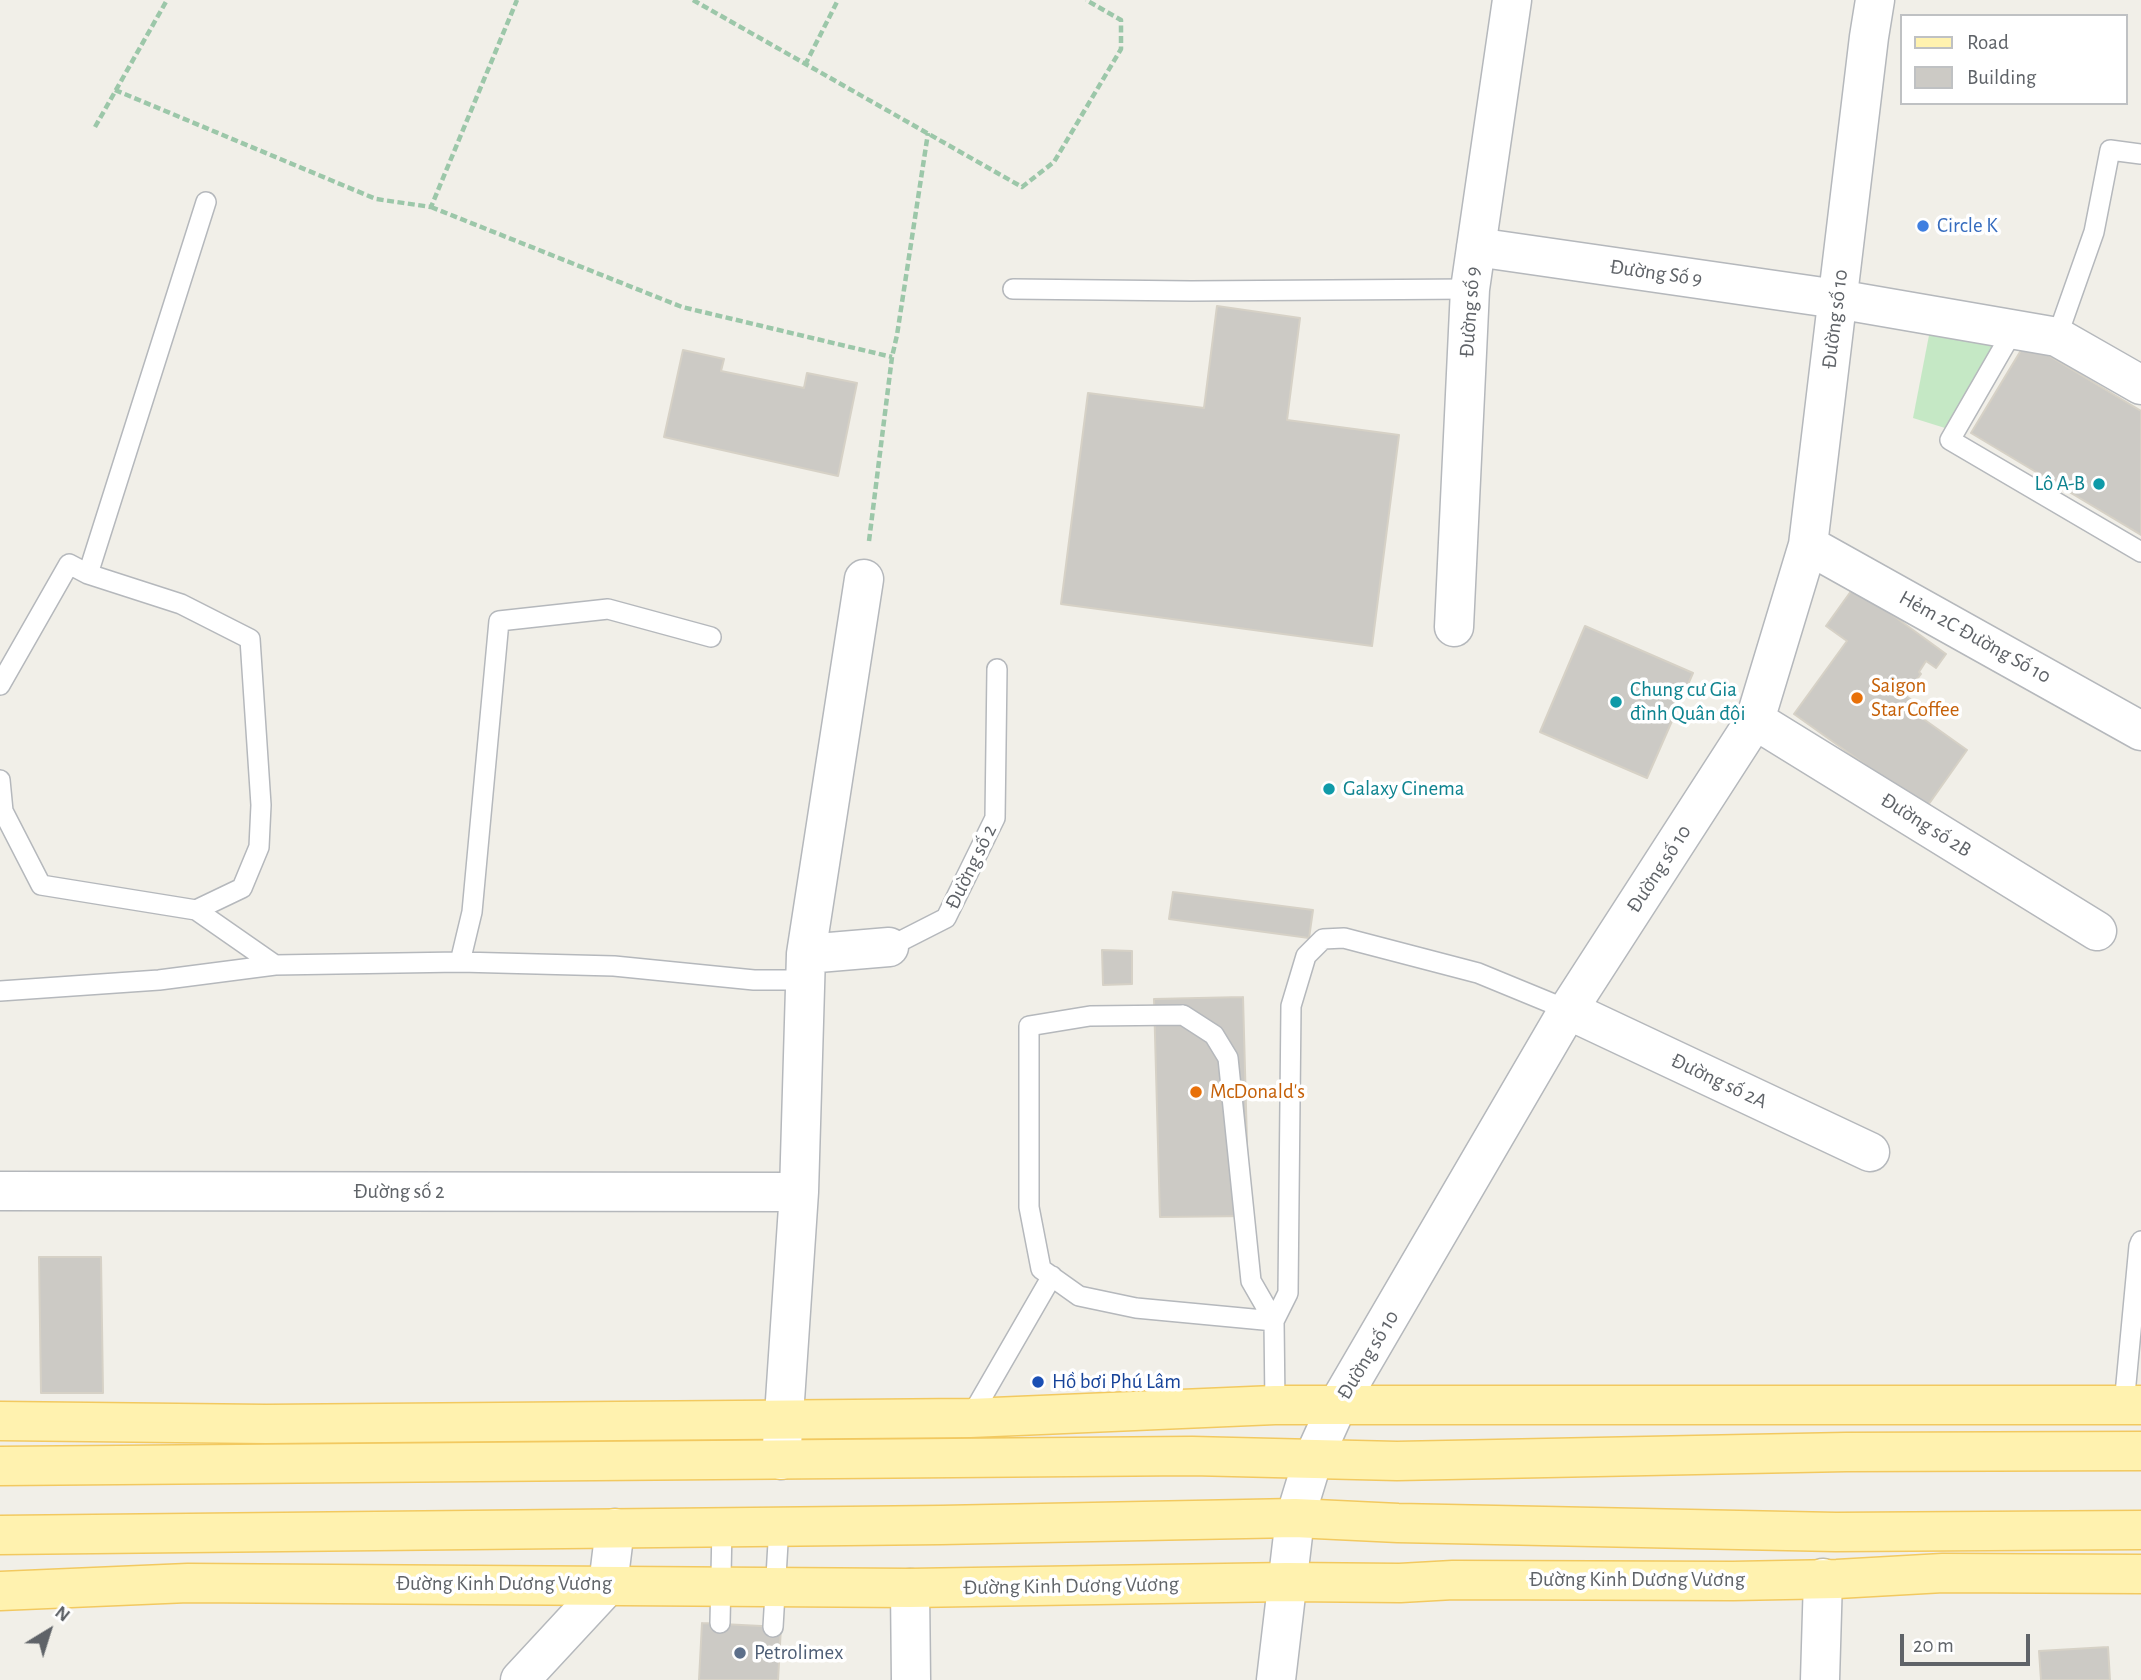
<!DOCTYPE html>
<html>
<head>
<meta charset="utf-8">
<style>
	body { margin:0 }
	#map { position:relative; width:2141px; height:1680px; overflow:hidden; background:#f1efe8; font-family:"Alegreya Sans",sans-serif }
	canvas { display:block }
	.legend { position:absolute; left:1900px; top:14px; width:228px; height:91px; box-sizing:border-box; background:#fff; border:2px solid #bfc1c3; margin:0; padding:9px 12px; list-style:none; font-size:21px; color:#5f6368 }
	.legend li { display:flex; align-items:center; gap:14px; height:35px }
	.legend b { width:35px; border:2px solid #bfc1c3 }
	.north { position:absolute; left:14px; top:1596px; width:70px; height:70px; -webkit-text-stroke:5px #fff; paint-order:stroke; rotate:38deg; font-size:19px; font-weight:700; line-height:28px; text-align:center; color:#5f6368 }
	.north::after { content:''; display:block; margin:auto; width:24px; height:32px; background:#5f6368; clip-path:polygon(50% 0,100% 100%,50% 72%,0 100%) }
	.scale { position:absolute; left:1900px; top:1634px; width:130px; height:32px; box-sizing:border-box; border:4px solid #5f6368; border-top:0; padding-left:9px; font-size:21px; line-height:24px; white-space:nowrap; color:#5f6368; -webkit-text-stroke:5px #fff; paint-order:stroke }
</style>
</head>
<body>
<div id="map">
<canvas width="2141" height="1680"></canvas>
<ul class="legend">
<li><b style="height:9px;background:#fff2af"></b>Road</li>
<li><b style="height:19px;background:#cccac5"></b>Building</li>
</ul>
<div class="north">N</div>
<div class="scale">20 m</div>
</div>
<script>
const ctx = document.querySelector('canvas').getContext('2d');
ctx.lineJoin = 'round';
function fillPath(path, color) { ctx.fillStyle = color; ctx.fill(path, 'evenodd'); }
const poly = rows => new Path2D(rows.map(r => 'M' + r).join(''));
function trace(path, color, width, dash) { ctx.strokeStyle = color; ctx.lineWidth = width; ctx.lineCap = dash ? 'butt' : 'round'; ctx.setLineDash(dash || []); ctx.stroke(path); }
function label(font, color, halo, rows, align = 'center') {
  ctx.font = font + ' "Alegreya Sans",sans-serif'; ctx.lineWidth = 7; ctx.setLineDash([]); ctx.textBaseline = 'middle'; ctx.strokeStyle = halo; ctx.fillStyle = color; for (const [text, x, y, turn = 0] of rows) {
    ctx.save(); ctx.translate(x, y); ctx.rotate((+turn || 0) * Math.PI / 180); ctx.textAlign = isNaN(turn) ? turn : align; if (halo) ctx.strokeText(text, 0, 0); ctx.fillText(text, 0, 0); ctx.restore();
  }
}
const green = poly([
	[1931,325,1999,336,1945,428,1913,418]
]);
const building = poly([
	[1217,306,1300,318,1287,420,1399,435,1372,646,1061,604,1088,393,1204,408,1217,306],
	[2026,342,2141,411,2141,535,1971,433,2026,342],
	[683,350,724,359,721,371,804,388,807,373,857,383,838,476,664,437,683,350],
	[1854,587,1946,654,1936,668,1926,661,1919,672,1921,674,1905,695,1913,701,1908,708,1967,750,1926,808,1794,714,1847,641,1826,626,1854,587],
	[1585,626,1693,673,1647,778,1540,732,1585,626],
	[1173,892,1313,910,1309,938,1169,919,1173,892],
	[1102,950,1132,951,1132,984,1103,985,1102,950],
	[1243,997,1249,1216,1160,1217,1154,999,1243,997],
	[39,1257,101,1257,103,1393,41,1393,39,1257],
	[702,1623,781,1627,778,1680,699,1680,702,1623],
	[2108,1647,2110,1680,2041,1680,2039,1651,2108,1647]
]);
const path = poly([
	[693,0,1022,187,1054,162,1121,49,1121,20,1086,0],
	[805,65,838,0],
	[115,90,376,199,431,207,517,0],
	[95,127,167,0],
	[431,207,682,307,892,357],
	[869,541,892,357,897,335,928,133]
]);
const service = poly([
	[1013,289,1191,291,1470,289],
	[2014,329,1950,440,2141,552],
	[2057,337,2094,232,2110,150,2141,154],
	[88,574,206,202],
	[0,685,69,564,88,574,181,604,250,639,261,805,259,847,242,888,196,910],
	[0,780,3,811,41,885,196,910,275,965],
	[889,947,946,918,995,818,997,669],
	[460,962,614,966,754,980,805,980],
	[0,991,159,980,275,965,460,962,472,912,499,621,608,609,711,637],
	[1183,1015,1214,1035,1228,1058,1251,1281,1274,1321,1136,1308,1079,1296,1041,1269,1029,1207,1029,1026,1090,1016,1183,1015],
	[1275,1405,1274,1321,1288,1293,1291,1006,1306,956,1323,939,1344,938,1478,973,1568,1010],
	[2124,1405,2139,1246,2141,1241],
	[970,1418,1052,1276],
	[720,1623,722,1528],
	[773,1627,779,1526]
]);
const minor = poly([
	[1476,247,1837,299,2057,337,2141,385],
	[1808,545,2141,731],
	[1454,627,1470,289,1512,0],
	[1755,720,2097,931],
	[806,954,889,947],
	[1568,1010,1870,1152],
	[0,1191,799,1192],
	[781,1460,799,1192,806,954,864,579],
	[910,1588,911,1680],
	[520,1680,608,1585,615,1528],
	[1276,1680,1295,1518,1313,1459,1337,1406,1568,1010,1755,720,1808,545,1869,37,1875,0],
	[1820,1680,1823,1578]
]);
const primary = poly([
	[0,1421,266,1424,970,1418,1275,1405,2141,1405],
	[0,1466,1192,1456,1397,1461,1846,1452,2141,1451],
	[0,1535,941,1525,1295,1518,1398,1523,1836,1532,2141,1530],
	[0,1591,188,1583,910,1588,1287,1582,1400,1583,1453,1580,1733,1581,1837,1579,1943,1573,2141,1574]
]);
const markers = [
	[1923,226,7,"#3f7fe0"],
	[2099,484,7,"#0f9aa8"],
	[1857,698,7,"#e8710a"],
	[1616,702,7,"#0f9aa8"],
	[1329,789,7,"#0f9aa8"],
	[1196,1092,7,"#e8710a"],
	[1038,1382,7,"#1a4fb4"],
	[740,1653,7,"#5c6f8a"]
];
const shopNames = [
	["Circle K",1937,226]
];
const streetNames = [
	["Đường Số 9",1656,273,8],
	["Đường số 9",1470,312,-86],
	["Đường số 10",1835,319,-83],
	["Hẻm 2C Đường Số 10",1975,637,29],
	["Đường số 2B",1926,825,32],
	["Đường số 2",971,867,-64],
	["Đường số 10",1659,869,-57],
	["Đường số 2A",1719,1081,25],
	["Đường số 2",399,1192],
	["Đường số 10",1368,1355,-59],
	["Đường Kinh Dương Vương",1637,1580],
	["Đường Kinh Dương Vương",504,1584],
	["Đường Kinh Dương Vương",1071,1586,-1]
];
const cultureNames = [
	["Lô A-B",2085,484,"right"],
	["Chung cư Gia",1630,690],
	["đình Quân đội",1630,714],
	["Galaxy Cinema",1343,789]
];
const foodNames = [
	["Saigon",1871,686],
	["Star Coffee",1871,710],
	["McDonald's",1210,1092]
];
const transitNames = [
	["Hồ bơi Phú Lâm",1052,1382]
];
const serviceNames = [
	["Petrolimex",754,1653]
];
fillPath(green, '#c5e8c5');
fillPath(building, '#cccac5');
trace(building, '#d6d1c6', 2);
trace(service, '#b5b8bc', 22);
trace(minor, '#b5b8bc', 41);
trace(primary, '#f2c960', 41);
trace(path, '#9cc7a9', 4.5, [7, 3.5]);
trace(service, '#fff', 19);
trace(minor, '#fff', 38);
trace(primary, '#fff2af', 38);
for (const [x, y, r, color] of markers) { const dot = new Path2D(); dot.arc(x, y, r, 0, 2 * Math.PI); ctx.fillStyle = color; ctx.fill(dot); trace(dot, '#fff', 2.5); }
label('21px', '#366cbe', '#fff', shopNames, 'left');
label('21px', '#5f6368', '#fff', streetNames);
label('21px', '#0d838f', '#fff', cultureNames, 'left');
label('21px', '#c56008', '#fff', foodNames, 'left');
label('21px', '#164399', '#fff', transitNames, 'left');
label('21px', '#4e5e75', '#fff', serviceNames, 'left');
</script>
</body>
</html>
